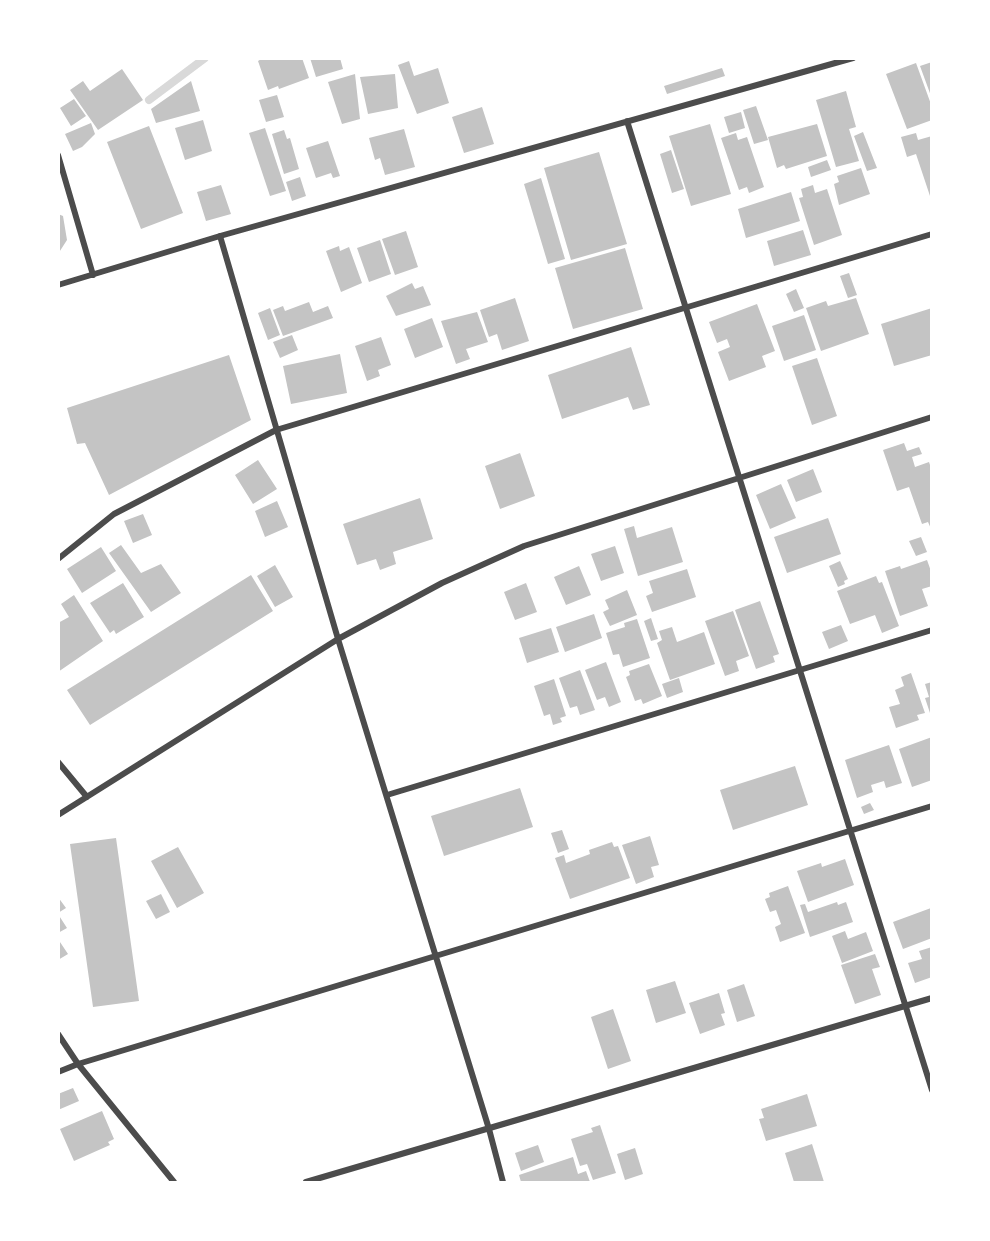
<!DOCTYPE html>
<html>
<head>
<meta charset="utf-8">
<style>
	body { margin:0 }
	#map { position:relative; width:990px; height:1241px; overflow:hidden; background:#fff; font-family:Mulish,sans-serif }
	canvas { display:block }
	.frame { position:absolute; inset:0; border:60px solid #fff; pointer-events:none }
</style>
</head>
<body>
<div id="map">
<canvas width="990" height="1241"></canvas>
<div class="frame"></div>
</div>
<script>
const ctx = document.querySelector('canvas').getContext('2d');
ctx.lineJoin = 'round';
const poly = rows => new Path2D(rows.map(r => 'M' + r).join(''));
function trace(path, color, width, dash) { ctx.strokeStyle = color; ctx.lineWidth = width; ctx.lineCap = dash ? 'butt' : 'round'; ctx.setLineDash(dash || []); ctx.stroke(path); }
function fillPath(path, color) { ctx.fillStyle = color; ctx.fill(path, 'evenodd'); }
const stream = poly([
	[149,100,205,58]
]);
const building = poly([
	[263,58,302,58,309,78,279,89,278,86,268,90,258,61],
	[310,58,340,58,343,69,316,77],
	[409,61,414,76,438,68,449,103,417,114,398,65],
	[932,62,932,96,931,96,920,66],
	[916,63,932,107,932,120,907,129,886,74],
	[722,68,725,76,667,94,664,86],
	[122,69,143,100,98,130,70,90,83,81,90,91],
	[355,74,360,119,342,124,328,82],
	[395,74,398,108,368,114,360,77],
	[191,81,200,111,156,123,151,109],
	[846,91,856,127,849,129,859,161,836,167,816,100],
	[277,95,284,117,266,122,259,100],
	[74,99,86,116,71,126,60,108],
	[756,106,768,140,754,144,743,110],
	[482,107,494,144,464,153,452,117],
	[741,112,745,128,729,133,724,117],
	[203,120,212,151,185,160,175,128],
	[91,123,95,134,82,147,73,151,65,134],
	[710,124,731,194,691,206,669,136],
	[817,124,827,156,786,169,784,165,777,168,768,137],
	[149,126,183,213,141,229,107,142],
	[265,128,286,191,270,196,249,133],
	[404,129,415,167,385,175,380,158,375,160,369,138],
	[284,130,287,139,290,138,299,169,284,174,272,134],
	[863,132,877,168,867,171,854,136],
	[736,133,738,140,747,137,764,187,749,193,747,187,739,190,721,138],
	[916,133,918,140,932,136,932,202,916,154,907,157,901,137],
	[328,141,340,176,333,178,331,173,316,178,306,148],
	[671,150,684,189,672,193,660,154],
	[599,152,627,244,571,260,544,168],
	[827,160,831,170,811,177,808,167],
	[861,168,870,194,839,205,834,184,839,182,837,176],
	[300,177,306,196,292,201,286,182],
	[541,178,565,259,548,264,524,184],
	[221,185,231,214,206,221,197,192],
	[813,185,815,193,827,189,842,235,814,245,799,198,803,197,801,189],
	[791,192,800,221,746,238,738,209],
	[58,214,63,216,67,240,58,254],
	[803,230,811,255,774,266,767,241],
	[406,231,418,267,395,275,382,239],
	[380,240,391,274,369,282,357,248],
	[339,246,340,251,349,247,362,283,341,292,326,251],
	[625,248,643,309,573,329,555,268],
	[849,273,857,295,848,298,840,276],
	[412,283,415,289,423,286,431,305,396,316,386,296],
	[796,289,804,308,794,312,786,294],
	[515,298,529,341,502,350,497,334,489,337,480,310],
	[856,298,869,334,821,351,806,308,826,301,828,306],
	[309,302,313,312,328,306,333,318,283,336,273,310,283,306,285,311],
	[757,304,775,351,762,356,766,367,729,381,718,352,730,347,727,339,717,343,709,322],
	[270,308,280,335,268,340,258,313],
	[932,308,932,355,894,366,881,324],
	[477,312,488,342,466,349,470,359,456,364,441,321],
	[804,315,816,350,784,361,772,326],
	[432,318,443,347,415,358,404,329],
	[292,335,298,350,280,358,273,342],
	[381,337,391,365,378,370,380,376,367,381,355,346],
	[631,347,650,405,633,410,628,397,562,419,548,375],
	[340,354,347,393,291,404,283,366],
	[229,355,251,420,109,495,85,443,77,444,67,408],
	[817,358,837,416,812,425,792,366],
	[904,443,907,451,919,447,922,454,912,457,915,467,929,462,932,471,932,531,928,522,922,524,909,487,897,491,883,450],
	[520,453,535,496,500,509,485,466],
	[258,460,277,489,253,504,235,475],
	[813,469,822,492,796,502,787,480],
	[781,484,796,518,770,529,756,495],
	[420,498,433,539,393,552,396,564,380,570,376,559,357,565,343,524],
	[277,501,288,527,265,537,255,511],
	[143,514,152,535,133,543,124,521],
	[828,518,841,554,787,573,774,537],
	[634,526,637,538,672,527,683,562,638,576,624,529],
	[921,537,927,552,916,556,909,541],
	[121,545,141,573,161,564,181,593,151,612,109,553],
	[615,546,624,573,601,581,591,554],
	[101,547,116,571,82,593,67,569],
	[927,560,932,574,932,586,922,589,928,606,900,616,885,571,900,566,901,569],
	[840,561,848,579,844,581,845,584,838,587,829,566],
	[275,565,293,597,275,607,257,576],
	[579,566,591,595,566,605,554,577],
	[687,569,696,597,652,612,646,596,653,593,649,581],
	[251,575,273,611,90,725,67,690],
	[876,576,879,583,882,582,899,626,882,633,875,615,850,624,837,591],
	[123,583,144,617,116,634,114,630,110,633,90,603],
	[526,583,537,612,515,620,504,592],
	[627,590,637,615,610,626,603,612,609,609,605,600],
	[74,595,103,641,58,672,58,623,69,617,61,604],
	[760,601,779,654,773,656,775,662,756,669,735,610],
	[733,611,749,656,736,661,739,671,725,676,705,621],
	[594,614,602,638,565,652,556,627],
	[651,618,658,639,651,641,644,621],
	[637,619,650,658,623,667,619,654,613,655,606,633,625,627,624,623],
	[841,625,848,641,829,649,822,632],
	[672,627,677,642,704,632,715,664,670,680,657,643,662,640,659,631],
	[551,628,559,652,527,663,519,638],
	[606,662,621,702,609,707,605,697,597,700,585,670],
	[649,664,662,696,643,704,641,699,635,701,626,677,630,675,629,671],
	[580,670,595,710,580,715,577,706,570,708,559,678],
	[911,673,925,713,917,715,919,720,896,728,889,707,900,704,895,690,904,686,901,677],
	[679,678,683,692,667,698,662,684],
	[554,679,566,716,560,718,562,722,553,725,550,714,544,716,534,686],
	[932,682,932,715,931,716,925,698,929,697,925,684],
	[932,737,932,780,912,787,899,749],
	[889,745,902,783,886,788,884,781,871,785,873,792,857,798,845,760],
	[795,766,808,805,733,830,720,790],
	[520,788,533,827,444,856,431,816],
	[870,803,874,810,864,814,861,807],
	[562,830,569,849,558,853,551,833],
	[650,836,659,865,651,867,654,877,636,884,622,845],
	[116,838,139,1001,93,1007,70,844],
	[612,842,614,847,618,846,630,878,570,899,555,858,564,855,566,863,590,854,589,850],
	[178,847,204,893,177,908,151,861],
	[845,859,854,885,808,902,797,871,821,863,822,867],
	[788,886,805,933,780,942,775,927,781,924,776,910,770,912,765,899,770,897,769,893],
	[161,894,170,912,156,919,146,901],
	[58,897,66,908,58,913],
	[837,902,838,905,846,902,853,922,810,937,800,905,805,904,808,912],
	[931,908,932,938,903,949,893,922],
	[58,914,67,928,58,933],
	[845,931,848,939,866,932,873,951,842,963,832,936],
	[58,939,68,954,58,960],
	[932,947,932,977,915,983,908,963,922,959,919,951],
	[875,954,880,967,872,969,881,995,855,1004,841,965],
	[675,981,686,1013,656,1023,646,990],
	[744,984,755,1016,737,1022,727,990],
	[719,993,725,1013,721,1014,725,1025,700,1034,689,1003],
	[613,1009,631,1061,608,1069,591,1017],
	[73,1088,79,1101,58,1110,58,1094],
	[807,1094,817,1126,766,1141,759,1119,764,1118,761,1109],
	[102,1111,114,1139,108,1142,110,1145,74,1161,60,1129],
	[600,1125,616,1173,593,1180,587,1164,580,1166,571,1139,593,1132,591,1128],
	[812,1144,824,1182,794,1182,785,1153],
	[538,1145,544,1162,521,1171,515,1153],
	[635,1148,643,1174,625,1180,617,1154],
	[573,1157,578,1174,586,1171,590,1182,521,1182,519,1175]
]);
const minor = poly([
	[627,121,932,1090],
	[58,155,93,275],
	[220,236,338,639,489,1129,503,1182],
	[58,285,220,236,853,58],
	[58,559,114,514,276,430,932,234],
	[58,762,87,797],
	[387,795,932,630],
	[58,815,338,639,442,583,524,546,932,417],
	[58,1034,78,1064,174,1182],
	[58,1072,78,1064,932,806],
	[306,1182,932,998]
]);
trace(stream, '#d9d9d9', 8);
fillPath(building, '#c4c4c4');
trace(minor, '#4c4c4c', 6);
</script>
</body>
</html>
